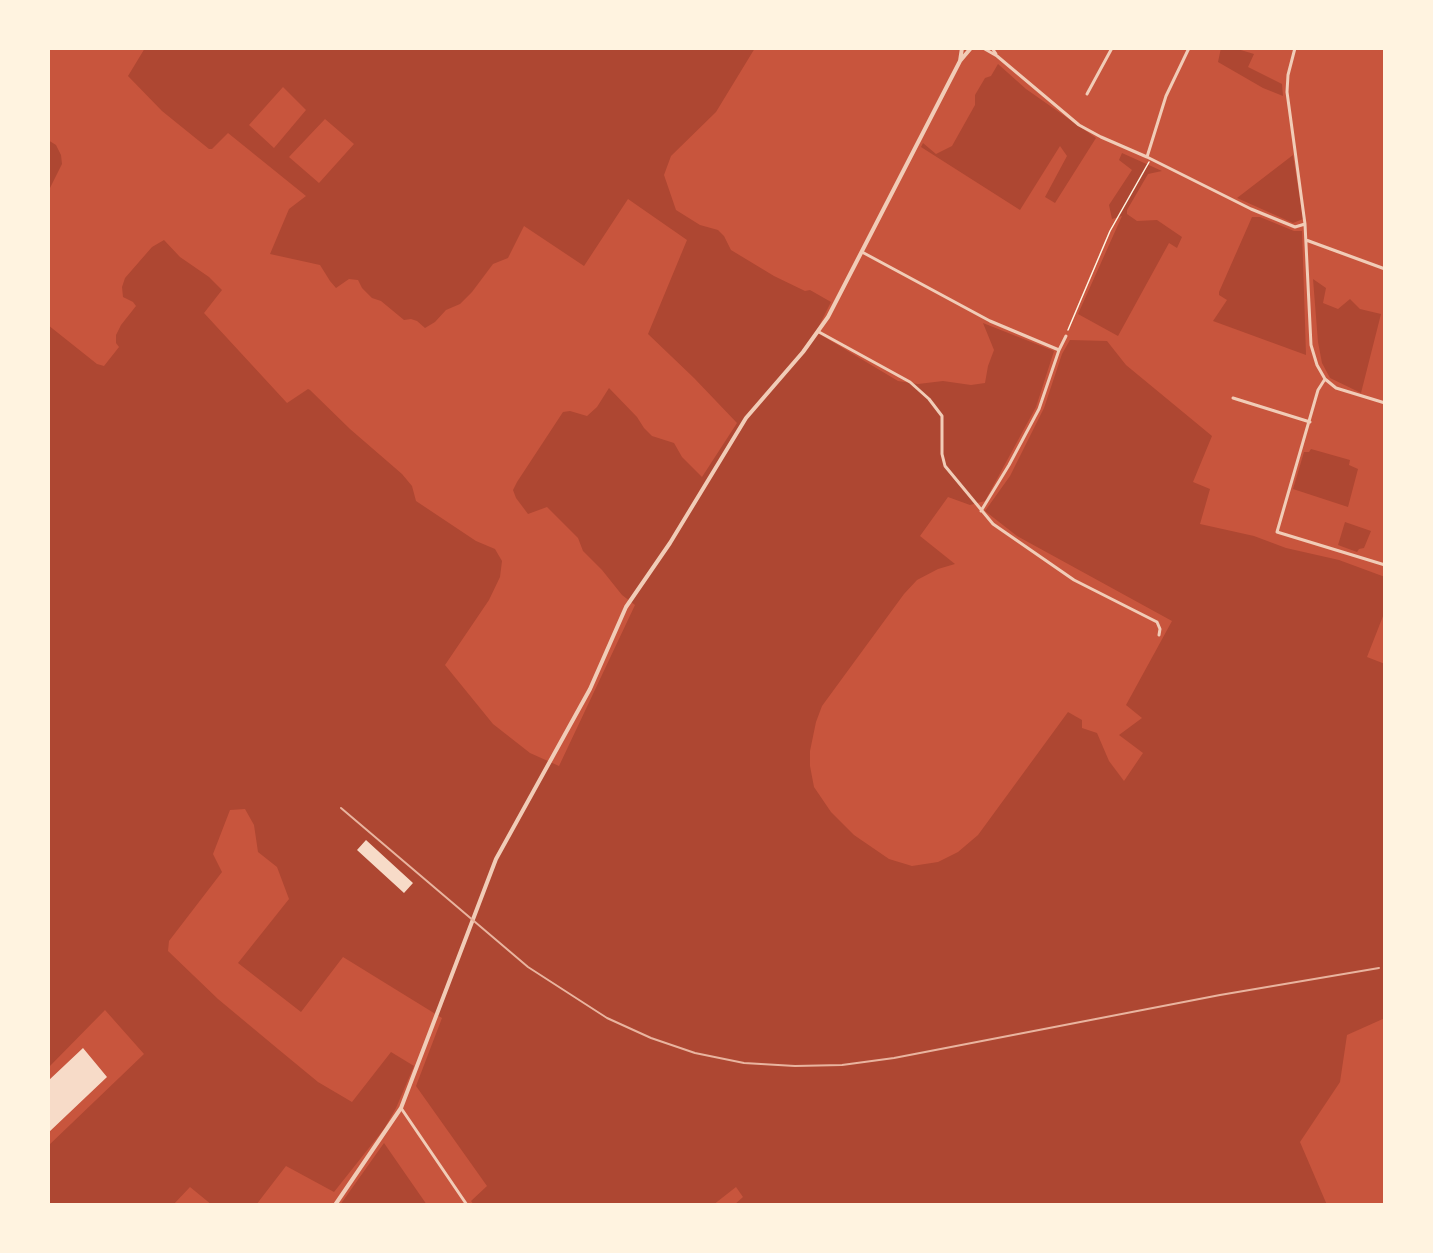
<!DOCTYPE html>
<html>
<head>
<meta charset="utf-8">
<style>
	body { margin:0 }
	#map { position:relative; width:1433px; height:1253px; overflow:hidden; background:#c8553d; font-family:"Roboto Serif",serif }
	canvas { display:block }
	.frame { position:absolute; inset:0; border:50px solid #fff3e0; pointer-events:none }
</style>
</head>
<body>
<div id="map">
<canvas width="1433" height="1253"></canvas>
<div class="frame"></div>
</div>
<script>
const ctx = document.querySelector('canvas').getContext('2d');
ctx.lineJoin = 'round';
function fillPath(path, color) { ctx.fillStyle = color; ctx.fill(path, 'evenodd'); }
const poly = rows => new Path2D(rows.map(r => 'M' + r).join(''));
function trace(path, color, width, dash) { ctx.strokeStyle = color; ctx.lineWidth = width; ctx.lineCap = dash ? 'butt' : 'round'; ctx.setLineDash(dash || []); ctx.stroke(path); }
const green = poly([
	[145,48,755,48,716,112,671,156,664,175,676,210,700,225,718,230,724,236,731,250,774,276,805,291,810,290,831,302,816,332,898,381,918,384,943,381,971,385,985,383,988,366,994,350,983,323,1054,351,1036,407,985,501,970,505,948,497,920,536,955,564,938,569,917,580,904,594,822,706,816,722,810,751,810,766,814,787,831,812,854,835,889,859,912,866,938,862,958,852,978,835,1068,712,1082,720,1082,728,1097,733,1109,761,1124,781,1143,753,1119,735,1142,718,1126,705,1172,621,1017,536,985,511,1010,476,1044,408,1062,354,1070,340,1107,341,1126,365,1212,436,1193,482,1210,489,1200,524,1254,536,1286,548,1339,560,1385,577,1385,611,1367,657,1385,664,1385,1018,1347,1035,1340,1082,1300,1142,1327,1205,734,1205,743,1197,736,1187,713,1205,474,1205,471,1201,487,1186,416,1086,442,1018,343,957,301,1012,238,963,289,899,277,867,258,852,254,825,245,809,230,810,213,854,222,872,169,941,168,951,218,999,278,1049,318,1082,352,1102,391,1052,414,1066,396,1108,384,1129,334,1192,286,1166,256,1205,212,1205,190,1187,173,1205,48,1205,48,1146,144,1054,105,1010,48,1068,48,325,97,364,104,366,119,347,116,343,116,335,121,325,136,306,133,302,123,297,122,287,125,278,152,247,164,240,180,257,209,277,222,290,204,313,287,403,308,389,310,390,350,429,402,474,412,486,416,501,476,541,495,549,502,561,500,577,489,600,445,665,493,724,530,753,559,766,635,605,622,595,602,570,583,551,578,538,547,507,528,514,516,498,513,490,517,482,563,412,570,411,587,416,597,407,609,388,637,417,644,428,652,436,674,443,682,457,702,477,737,423,694,378,648,334,687,240,628,199,584,266,524,226,508,258,493,264,472,292,460,304,446,310,435,322,425,328,417,321,411,319,404,320,381,301,372,298,362,288,358,280,349,279,336,288,330,281,320,265,270,254,289,209,306,196,228,133,212,149,209,149,162,111,128,76],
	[283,87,306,110,274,148,249,125],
	[325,119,354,144,319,183,289,157],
	[1221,48,1234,48,1254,54,1248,67,1282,84,1283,96,1263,88,1218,62],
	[998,64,1026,89,1096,138,1055,203,1045,197,1067,156,1060,146,1020,210,921,147,923,143,936,154,952,146,975,105,975,95,985,78,991,76],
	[48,140,56,145,61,155,62,164,48,192],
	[1122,153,1162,171,1148,174,1127,210,1127,214,1137,221,1157,220,1182,237,1177,248,1169,243,1118,336,1078,314,1122,216,1112,219,1109,205,1132,170,1119,160],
	[1293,155,1303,219,1293,223,1237,198],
	[1252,217,1260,217,1294,231,1302,231,1306,355,1213,321,1227,300,1219,295,1219,292],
	[1313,279,1326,288,1323,303,1338,309,1350,299,1360,309,1381,314,1361,393,1330,378,1322,363,1318,342],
	[1311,449,1350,460,1349,465,1358,469,1348,507,1293,489,1304,452,1309,452],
	[1345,522,1371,531,1364,548,1359,549,1357,552,1338,545],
	[384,1143,427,1205,340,1205]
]);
const building = poly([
	[366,840,413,883,404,893,357,850],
	[83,1048,107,1077,48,1133,48,1081]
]);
const path = poly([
	[1068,330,1110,231,1149,162]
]);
const minor = poly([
	[983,48,997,56,1079,125,1101,137,1147,157,1251,209,1295,227,1305,224],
	[992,48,996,54],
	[1295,48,1288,75,1287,92,1305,224,1311,345,1317,365,1325,379,1336,388,1385,403],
	[1087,94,1112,48],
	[1147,157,1166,96,1189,48],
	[1306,240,1385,269],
	[862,252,990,321,1059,350],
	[819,332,910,382,929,399,942,416,942,454,945,466,993,524,1074,580,1157,622,1160,629,1159,635],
	[1325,379,1318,390,1277,532,1385,565],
	[1233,398,1310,422],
	[981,511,1009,465,1039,409,1059,350,1066,336],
	[401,1108,467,1205]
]);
const tertiary = poly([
	[960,61,962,48],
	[335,1205,401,1108,496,859,590,689,626,607,670,543,746,418,803,352,828,317,960,61,971,48]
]);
const rail = poly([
	[341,808,528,967,607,1018,651,1038,695,1053,744,1063,795,1066,842,1065,894,1058,1220,995,1379,968]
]);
fillPath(green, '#ae4732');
fillPath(building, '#f7dbc8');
trace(path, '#fff3e0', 1.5);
trace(minor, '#f1ccb7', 3);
trace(tertiary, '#f1ccb7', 4);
trace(rail, '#e9b49f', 2);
</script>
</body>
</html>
